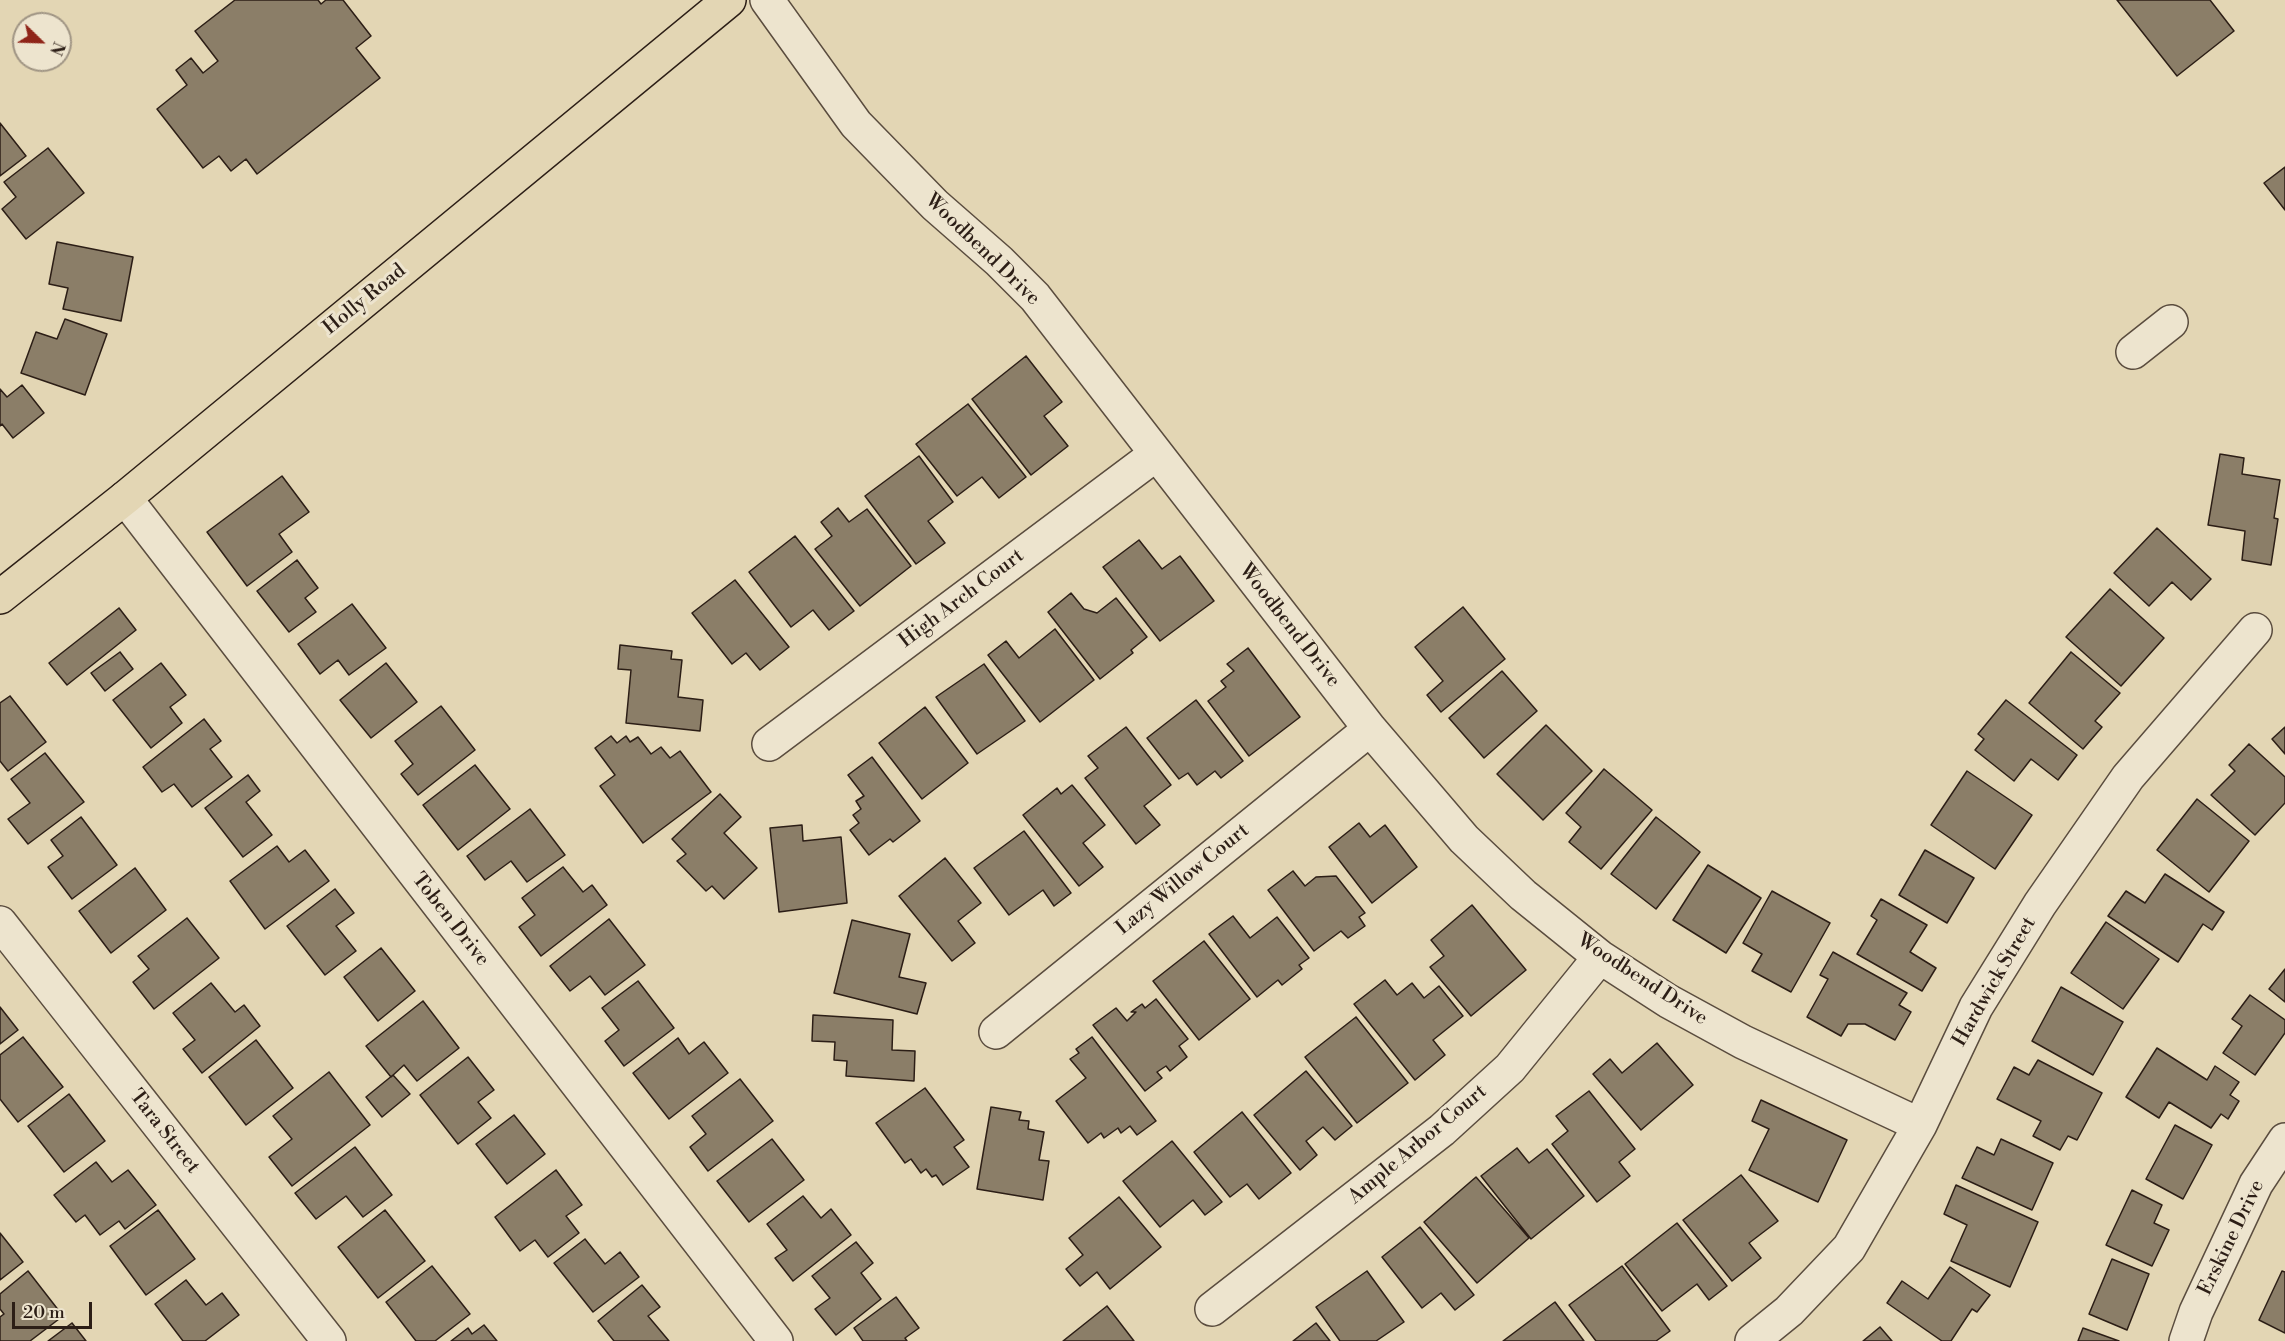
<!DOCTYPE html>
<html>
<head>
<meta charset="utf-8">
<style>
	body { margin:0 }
	#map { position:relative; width:2285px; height:1341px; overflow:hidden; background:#e3d6b4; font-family:"Libre Bodoni",serif }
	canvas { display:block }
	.north { position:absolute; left:12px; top:12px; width:60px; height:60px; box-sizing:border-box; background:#ede4ce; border:2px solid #a09584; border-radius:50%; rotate:113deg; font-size:16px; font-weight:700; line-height:24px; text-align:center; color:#2c1e16 }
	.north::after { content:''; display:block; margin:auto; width:21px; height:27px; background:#8f2418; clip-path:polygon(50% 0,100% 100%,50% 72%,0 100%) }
	.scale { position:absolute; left:12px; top:1302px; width:80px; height:27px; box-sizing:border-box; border:3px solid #2c1e16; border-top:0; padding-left:8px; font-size:18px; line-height:21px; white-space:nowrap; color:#2c1e16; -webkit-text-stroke:4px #ede4ce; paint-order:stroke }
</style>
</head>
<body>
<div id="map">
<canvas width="2285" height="1341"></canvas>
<div class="north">N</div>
<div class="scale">20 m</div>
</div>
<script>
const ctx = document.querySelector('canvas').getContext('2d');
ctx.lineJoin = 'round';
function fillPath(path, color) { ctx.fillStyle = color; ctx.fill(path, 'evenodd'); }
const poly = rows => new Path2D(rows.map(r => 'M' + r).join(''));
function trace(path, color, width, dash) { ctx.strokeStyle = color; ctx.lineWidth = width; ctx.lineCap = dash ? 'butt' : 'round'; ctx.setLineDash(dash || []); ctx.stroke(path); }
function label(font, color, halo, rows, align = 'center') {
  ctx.font = font + ' "Libre Bodoni",serif'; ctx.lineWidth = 6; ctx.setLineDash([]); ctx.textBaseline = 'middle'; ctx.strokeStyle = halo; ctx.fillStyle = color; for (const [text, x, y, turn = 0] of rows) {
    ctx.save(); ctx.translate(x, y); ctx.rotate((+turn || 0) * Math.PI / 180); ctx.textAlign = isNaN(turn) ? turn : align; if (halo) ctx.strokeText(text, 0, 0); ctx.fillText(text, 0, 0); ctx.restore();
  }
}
const building = poly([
	[235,0,318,0,321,4,326,0,343,0,371,36,356,48,380,78,257,174,246,159,231,171,219,156,203,168,157,109,187,85,176,70,191,58,203,73,218,61,195,31,235,0],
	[2117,0,2210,0,2234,31,2177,76,2117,0],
	[0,123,26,156,0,176,0,123],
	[48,148,84,193,26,239,2,209,16,197,4,182,48,148],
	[2285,167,2285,210,2264,183,2285,167],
	[57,242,133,257,121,321,63,309,68,288,49,284,57,242],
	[65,319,107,334,85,395,21,373,36,332,57,339,65,319],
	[1026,356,1062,402,1044,416,1068,446,1031,475,972,399,1026,356],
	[22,385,44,413,13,438,2,424,0,426,0,389,7,397,22,385],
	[968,404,1026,477,999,498,982,477,957,496,916,444,968,404],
	[2220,454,2244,458,2242,474,2280,480,2274,518,2278,519,2271,565,2242,560,2245,531,2208,525,2220,454],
	[919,456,953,502,928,521,945,543,916,564,865,496,919,456],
	[282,476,309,512,279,534,292,552,247,586,207,532,282,476],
	[838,508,849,522,867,509,911,566,860,606,815,549,832,536,821,522,838,508],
	[2157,528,2211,579,2191,600,2172,582,2149,606,2114,573,2157,528],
	[795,536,854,611,829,630,813,610,791,627,749,572,795,536],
	[1139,540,1162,569,1180,556,1214,601,1160,641,1103,567,1139,540],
	[297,560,318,588,305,598,316,612,289,632,257,591,297,560],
	[735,580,789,647,760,670,746,653,732,664,692,613,735,580],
	[2110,589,2164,638,2121,686,2066,637,2110,589],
	[1071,593,1084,609,1097,613,1116,598,1147,637,1131,650,1133,653,1100,679,1048,612,1071,593],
	[352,604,386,648,349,675,338,660,320,674,298,644,352,604],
	[1463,607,1505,659,1441,712,1427,695,1443,681,1415,647,1463,607],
	[119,608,136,630,67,685,49,663,119,608],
	[1055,629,1094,680,1040,722,988,655,1006,641,1019,658,1055,629],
	[620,645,672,651,671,659,682,660,678,697,703,700,700,731,626,723,631,670,618,669,620,645],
	[1248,648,1300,717,1249,756,1208,701,1226,687,1221,681,1234,671,1227,664,1248,648],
	[120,652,133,669,105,691,91,673,120,652],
	[2071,652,2120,693,2095,721,2102,727,2083,749,2029,703,2071,652],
	[161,663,186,695,170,707,182,723,151,748,113,700,161,663],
	[386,663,417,702,371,738,340,700,386,663],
	[984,664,1025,721,977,754,936,697,984,664],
	[1502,671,1537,711,1484,758,1449,718,1502,671],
	[10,696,46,742,8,771,0,761,0,703,10,696],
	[1196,700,1243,761,1221,778,1215,771,1197,785,1188,773,1179,779,1147,738,1196,700],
	[2006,700,2077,755,2058,780,2031,759,2014,781,1975,750,1984,739,1978,734,2006,700],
	[441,706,475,750,418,795,401,774,413,764,395,741,441,706],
	[925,707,968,763,922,799,879,743,925,707],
	[204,719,221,741,210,749,232,777,192,807,174,784,162,792,143,767,204,719],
	[1546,725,1592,771,1543,820,1497,774,1546,725],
	[1126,727,1171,785,1144,806,1160,825,1136,844,1085,778,1098,768,1088,756,1126,727],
	[2285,727,2285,754,2272,739,2285,727],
	[611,736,617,743,626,736,630,742,638,737,651,754,661,747,670,758,680,751,711,792,643,843,600,786,615,775,595,748,611,736],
	[2249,744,2285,777,2285,803,2255,835,2211,795,2235,771,2229,765,2249,744],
	[45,753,84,802,28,844,8,819,30,803,11,779,45,753],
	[872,757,920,821,893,842,890,839,869,855,850,830,859,823,853,815,861,809,856,801,864,796,848,775,872,757],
	[475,765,510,809,458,850,423,805,475,765],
	[1604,769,1652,810,1601,869,1569,842,1581,827,1566,813,1604,769],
	[1967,771,2032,815,1995,869,1931,825,1967,771],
	[248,775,260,791,246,802,272,835,243,857,205,808,248,775],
	[1072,785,1105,825,1083,843,1103,867,1079,886,1023,815,1057,788,1061,794,1072,785],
	[720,794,741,817,724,833,757,868,724,899,712,886,706,891,677,861,686,854,672,839,720,794],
	[2197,799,2249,841,2209,892,2157,850,2197,799],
	[530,809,565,855,527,882,511,861,485,880,467,856,530,809],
	[81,817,117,865,72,899,48,867,63,856,51,840,81,817],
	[1656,817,1700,852,1656,909,1611,874,1656,817],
	[1359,823,1370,837,1385,825,1417,867,1372,903,1329,847,1359,823],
	[802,825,803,841,841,837,847,903,779,912,770,828,802,825],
	[1024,831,1071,893,1054,906,1043,890,1009,915,974,868,1024,831],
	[277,846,289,862,305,850,329,881,265,929,230,881,277,846],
	[1925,850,1974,878,1947,923,1899,895,1925,850],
	[945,858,981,903,958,921,975,943,952,961,899,896,945,858],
	[1708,865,1761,898,1726,953,1673,920,1708,865],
	[563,867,583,892,592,885,607,905,541,956,519,927,535,915,522,898,563,867],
	[135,868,166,910,111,953,79,911,135,868],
	[1293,871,1305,886,1316,877,1336,876,1365,913,1359,917,1365,926,1348,938,1341,931,1314,951,1268,890,1293,871],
	[2165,874,2224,912,2212,930,2203,924,2178,962,2108,916,2126,891,2145,903,2165,874],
	[335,889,354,913,336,926,356,951,325,975,287,926,335,889],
	[1772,891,1830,923,1791,992,1752,971,1762,954,1743,943,1772,891],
	[1881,899,1927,925,1910,952,1936,968,1922,991,1857,954,1877,920,1871,916,1881,899],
	[1472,905,1526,970,1471,1016,1430,967,1444,956,1431,940,1472,905],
	[1233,916,1250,938,1277,917,1309,958,1299,965,1302,969,1282,985,1278,980,1257,997,1209,934,1233,916],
	[187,918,219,958,154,1009,133,982,149,969,138,956,187,918],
	[609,919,645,965,605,995,590,976,570,991,550,966,609,919],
	[852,920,910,934,899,977,926,983,917,1014,834,993,852,920],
	[2106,922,2159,959,2123,1009,2071,973,2106,922],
	[1204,941,1250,999,1199,1040,1153,981,1204,941],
	[381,948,415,991,378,1021,344,977,381,948],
	[1833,952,1907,993,1899,1005,1911,1012,1895,1040,1865,1024,1848,1024,1841,1036,1807,1017,1828,979,1820,975,1833,952],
	[2285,969,2285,1002,2269,989,2285,969],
	[1385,980,1397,995,1412,983,1424,998,1439,986,1463,1016,1433,1040,1445,1055,1415,1080,1354,1004,1385,980],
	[638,981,674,1028,624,1066,605,1041,619,1030,602,1008,638,981],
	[211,983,235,1012,244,1005,260,1026,202,1073,183,1049,195,1040,173,1013,211,983],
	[2061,987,2123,1022,2093,1075,2032,1041,2061,987],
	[2250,995,2285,1020,2285,1033,2255,1075,2223,1053,2242,1026,2232,1019,2250,995],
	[1156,999,1188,1039,1179,1046,1187,1057,1170,1071,1166,1066,1157,1072,1162,1078,1145,1091,1093,1025,1116,1008,1127,1021,1136,1012,1131,1012,1142,1004,1145,1008,1156,999],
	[423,1001,459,1048,417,1081,404,1065,391,1077,366,1046,423,1001],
	[0,1007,18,1030,0,1044,0,1007],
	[813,1015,893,1020,892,1050,915,1051,914,1081,846,1076,847,1061,834,1060,835,1042,812,1041,813,1015],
	[1356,1017,1408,1083,1357,1123,1305,1057,1356,1017],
	[23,1037,63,1087,18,1122,0,1099,0,1055,23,1037],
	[1092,1037,1156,1121,1137,1135,1130,1126,1121,1133,1118,1128,1104,1138,1101,1133,1088,1143,1056,1101,1086,1078,1070,1059,1079,1053,1076,1049,1092,1037],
	[678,1038,689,1054,704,1042,728,1073,669,1119,633,1073,678,1038],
	[256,1040,293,1088,246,1125,209,1077,256,1040],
	[1657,1043,1693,1085,1641,1130,1593,1074,1610,1059,1622,1073,1657,1043],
	[2157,1048,2207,1080,2215,1066,2239,1082,2230,1095,2239,1101,2228,1119,2221,1114,2211,1128,2169,1102,2159,1118,2126,1097,2157,1048],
	[468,1057,494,1090,478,1102,491,1118,458,1144,420,1095,468,1057],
	[2038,1060,2102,1093,2077,1140,2068,1136,2060,1150,2033,1136,2041,1121,1997,1099,2014,1067,2029,1075,2038,1060],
	[1306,1071,1352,1126,1335,1140,1323,1127,1306,1141,1317,1155,1300,1170,1254,1115,1306,1071],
	[329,1072,370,1125,292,1186,269,1157,292,1139,273,1116,329,1072],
	[393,1075,410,1094,382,1117,366,1097,393,1075],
	[740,1079,773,1121,708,1171,690,1147,706,1134,692,1116,740,1079],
	[925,1088,964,1140,954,1147,969,1167,943,1185,936,1175,932,1177,926,1169,921,1173,911,1159,905,1163,876,1123,925,1088],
	[1589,1091,1635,1149,1619,1162,1630,1176,1597,1202,1552,1144,1568,1131,1556,1116,1589,1091],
	[69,1094,105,1141,64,1172,28,1126,69,1094],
	[1761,1100,1847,1140,1818,1202,1749,1170,1769,1129,1752,1121,1761,1100],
	[991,1107,1021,1112,1019,1120,1029,1121,1028,1129,1044,1132,1039,1160,1049,1161,1043,1200,977,1189,991,1107],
	[1242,1112,1291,1173,1259,1199,1247,1184,1230,1197,1194,1152,1242,1112],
	[514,1115,545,1154,507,1184,476,1144,514,1115],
	[2175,1125,2212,1145,2183,1199,2146,1179,2175,1125],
	[772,1139,804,1180,749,1222,717,1181,772,1139],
	[2001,1139,2053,1163,2032,1210,1962,1178,1977,1147,1994,1155,2001,1139],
	[1172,1141,1222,1202,1205,1215,1193,1200,1160,1227,1123,1181,1172,1141],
	[355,1147,392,1195,363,1217,346,1196,316,1219,295,1193,355,1147],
	[1517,1148,1529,1163,1547,1149,1584,1196,1531,1239,1481,1176,1517,1148],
	[96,1162,112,1182,128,1170,156,1205,125,1229,119,1221,100,1235,85,1215,76,1222,54,1195,96,1162],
	[556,1170,582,1205,566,1216,579,1233,548,1257,535,1240,520,1251,495,1217,556,1170],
	[1741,1175,1778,1221,1749,1243,1761,1258,1732,1281,1683,1220,1741,1175],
	[1476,1177,1529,1238,1477,1283,1424,1222,1476,1177],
	[1956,1185,2038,1222,2010,1287,1951,1261,1967,1225,1944,1214,1956,1185],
	[2132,1190,2162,1205,2154,1223,2169,1230,2152,1266,2106,1245,2132,1190],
	[803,1196,821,1218,831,1209,851,1235,793,1281,775,1258,787,1250,767,1224,803,1196],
	[1119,1197,1161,1247,1110,1289,1097,1272,1080,1286,1066,1269,1083,1255,1069,1238,1119,1197],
	[158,1210,195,1259,146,1295,110,1246,158,1210],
	[385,1210,425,1261,378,1298,338,1247,385,1210],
	[1677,1223,1727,1286,1709,1300,1697,1284,1662,1311,1625,1264,1677,1223],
	[1420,1227,1474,1295,1455,1310,1441,1293,1422,1308,1382,1257,1420,1227],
	[0,1233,23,1262,0,1280,0,1233],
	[585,1239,605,1264,620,1252,639,1277,593,1312,554,1263,585,1239],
	[856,1242,873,1263,861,1273,881,1299,836,1335,815,1309,830,1298,812,1276,856,1242],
	[2112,1259,2149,1274,2127,1330,2089,1314,2112,1259],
	[432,1266,470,1314,435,1341,416,1341,386,1302,432,1266],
	[1622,1266,1670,1331,1656,1341,1596,1341,1569,1305,1622,1266],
	[1950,1267,1990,1295,1977,1312,1972,1309,1951,1341,1942,1341,1887,1303,1902,1281,1928,1299,1950,1267],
	[28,1271,63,1316,30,1341,0,1341,0,1317,4,1314,0,1309,0,1294,28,1271],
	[1367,1271,1404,1322,1376,1341,1340,1341,1316,1307,1367,1271],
	[2282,1271,2285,1272,2285,1333,2259,1320,2282,1271],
	[186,1280,206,1305,222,1293,239,1315,205,1341,183,1341,155,1304,186,1280],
	[642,1285,660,1307,648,1316,669,1341,614,1341,598,1321,642,1285],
	[896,1297,919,1328,905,1338,907,1341,863,1341,854,1328,896,1297],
	[1555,1302,1584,1341,1503,1341,1555,1302],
	[1107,1306,1134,1341,1063,1341,1107,1306],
	[72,1323,86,1341,48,1341,72,1323],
	[1316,1323,1330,1341,1293,1341,1316,1323],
	[484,1325,497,1341,451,1341,468,1328,472,1334,484,1325],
	[1880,1327,1892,1341,1863,1341,1880,1327],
	[2083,1328,2119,1341,2078,1341,2083,1328]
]);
const minor = poly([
	[767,0,856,124,935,205,999,261,1035,297,1370,729,1464,839,1523,895,1600,957,1668,1001,1743,1042,1920,1125],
	[2133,352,2171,322],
	[125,498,776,1341],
	[769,744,1155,455],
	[0,923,329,1341],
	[996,1032,1370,729],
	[1212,1309,1442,1130,1510,1068,1600,957],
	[1752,1341,1789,1311,1849,1248,1920,1125,1976,1007,2040,904,2128,777,2255,630],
	[2186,1341,2196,1312,2256,1184,2285,1140]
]);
const major = poly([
	[0,597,125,498,729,0]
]);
const streetNames = [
	["Woodbend Drive",982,250,44],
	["Holly Road",365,300,-39],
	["High Arch Court",962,599,-37],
	["Woodbend Drive",1289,626,52],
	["Lazy Willow Court",1183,880,-39],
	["Toben Drive",450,920,52],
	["Woodbend Drive",1642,980,33],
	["Hardwick Street",1995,982,-60],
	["Tara Street",164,1132,52],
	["Ample Arbor Court",1418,1145,-40],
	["Erskine Drive",2232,1238,-64]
];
fillPath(building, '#8b7e68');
trace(building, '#2c1e16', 1.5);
trace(minor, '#5a4c3e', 36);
trace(major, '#2c1e16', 36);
trace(minor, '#ede4ce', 33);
trace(major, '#e3d6b4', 33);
label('20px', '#2c1e16', '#ede4ce', streetNames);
</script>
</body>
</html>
